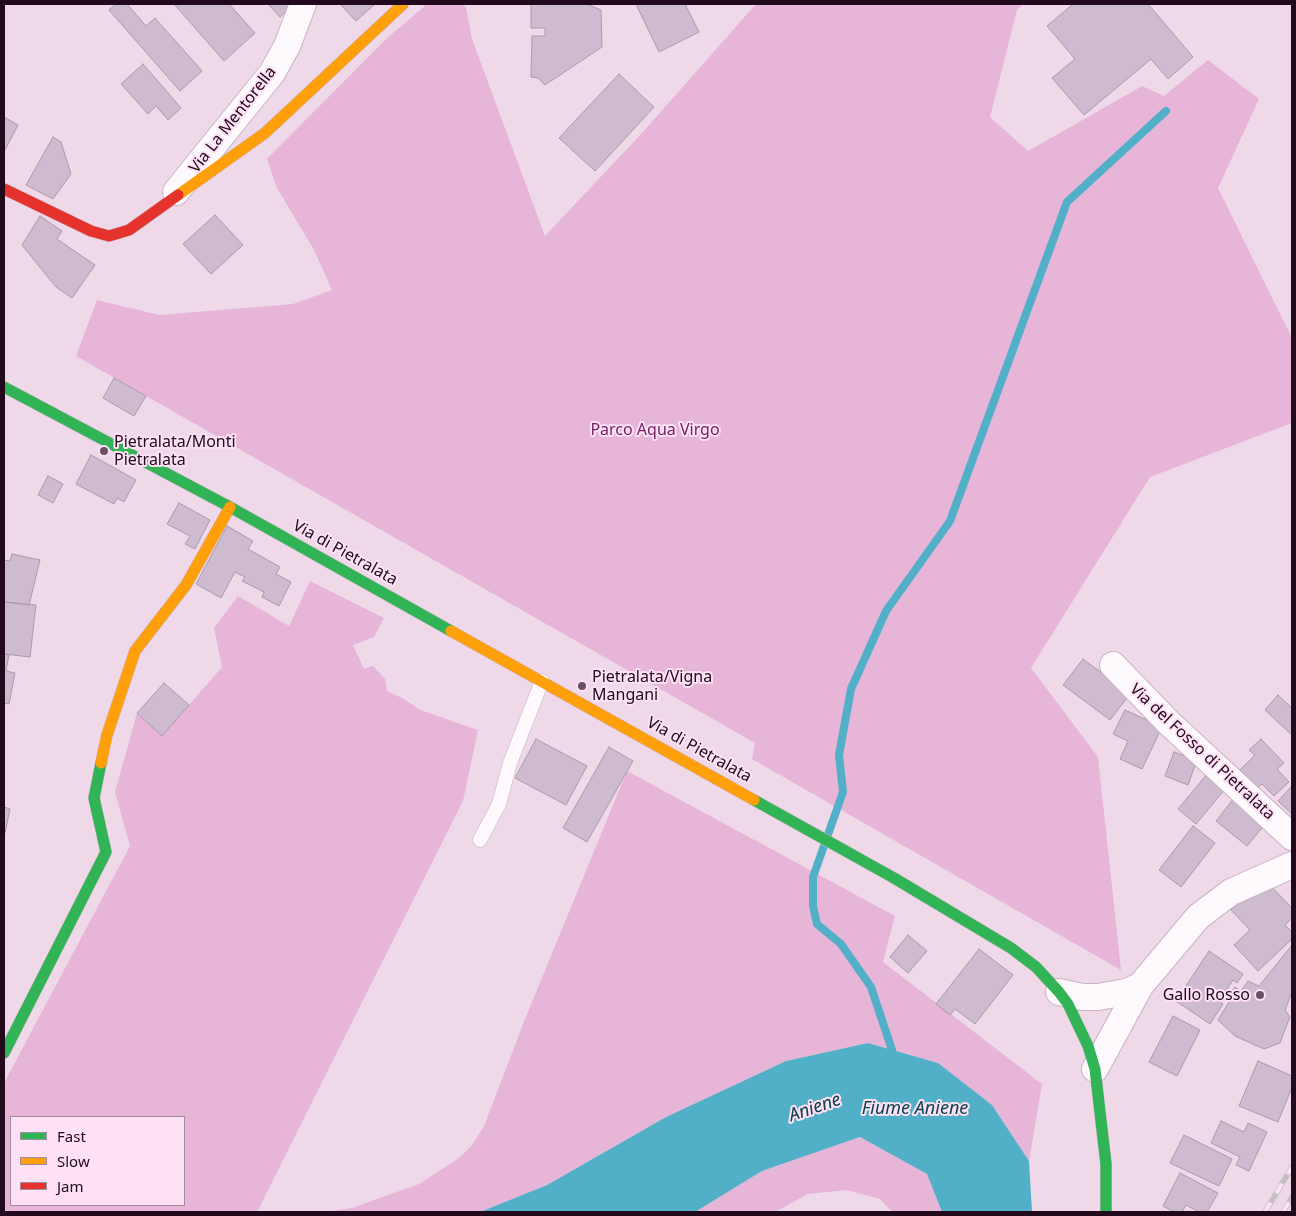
<!DOCTYPE html>
<html>
<head>
<meta charset="utf-8">
<style>
	body { margin:0 }
	#map { position:relative; width:1296px; height:1216px; overflow:hidden; background:#efd9e8; font-family:"Noto Sans",sans-serif }
	canvas { display:block }
	.frame { position:absolute; inset:0; border:5px solid #220a1c; pointer-events:none }
	.legend { position:absolute; left:10px; top:1116px; width:175px; height:90px; box-sizing:border-box; background:#fee1f4; border:1px solid #a68b9e; margin:0; padding:6px 9px; list-style:none; font-size:15px; color:#220a1c }
	.legend li { display:flex; align-items:center; gap:10px; height:25px }
	.legend b { width:25px; border:1px solid #a68b9e }
</style>
</head>
<body>
<div id="map">
<canvas width="1296" height="1216"></canvas>
<div class="frame"></div>
<ul class="legend">
<li><b style="height:6px;background:#30b455"></b>Fast</li>
<li><b style="height:6px;background:#ff9f0a"></b>Slow</li>
<li><b style="height:6px;background:#e5322d"></b>Jam</li>
</ul>
</div>
<script>
const ctx = document.querySelector('canvas').getContext('2d');
ctx.lineJoin = 'round';
function fillPath(path, color) { ctx.fillStyle = color; ctx.fill(path, 'evenodd'); }
const poly = rows => new Path2D(rows.map(r => 'M' + r).join(''));
function trace(path, color, width, dash) { ctx.strokeStyle = color; ctx.lineWidth = width; ctx.lineCap = dash ? 'butt' : 'round'; ctx.setLineDash(dash || []); ctx.stroke(path); }
function label(font, color, halo, rows, align = 'center') {
  ctx.font = font + ' "Noto Sans",sans-serif'; ctx.lineWidth = 4; ctx.setLineDash([]); ctx.textBaseline = 'middle'; ctx.strokeStyle = halo; ctx.fillStyle = color; for (const [text, x, y, turn = 0] of rows) {
    ctx.save(); ctx.translate(x, y); ctx.rotate((+turn || 0) * Math.PI / 180); ctx.textAlign = isNaN(turn) ? turn : align; if (halo) ctx.strokeText(text, 0, 0); ctx.fillText(text, 0, 0); ctx.restore();
  }
}
const green = poly([
	[427,4,459,4,466,7,472,39,545,236,642,133,756,4,1023,4,1017,10,990,117,1028,151,1142,86,1164,96,1208,60,1259,99,1218,188,1292,338,1292,423,1150,477,1031,668,1098,757,1121,970,752,759,755,743,76,356,97,300,159,315,293,304,332,290,314,250,277,188,267,159,386,39],
	[310,581,384,618,374,637,353,645,364,669,373,666,385,679,387,691,404,699,420,710,478,730,463,801,257,1212,4,1212,4,1083,130,846,115,792,137,713,162,736,222,667,214,628,238,596,289,626],
	[11,1117,184,1117,184,1205,11,1205],
	[627,771,895,916,883,962,1042,1084,1029,1161,992,1105,938,1063,868,1043,786,1061,666,1117,547,1185,480,1212,325,1212,352,1208,419,1184,459,1158,472,1145,484,1126,525,1019],
	[860,1137,927,1174,942,1212,892,1212,880,1199,847,1190,808,1194,775,1212,695,1212,762,1171]
]);
const water = poly([
	[868,1043,938,1063,992,1105,1029,1161,1032,1212,942,1212,927,1174,860,1137,762,1171,695,1212,480,1212,547,1185,666,1117,786,1061]
]);
const stream = poly([
	[892,1050,871,987,841,944,817,924,813,906,813,877,843,792,839,755,851,689,886,611,950,521,1067,202,1166,111]
]);
const building = poly([
	[116,4,127,4,146,26,155,18,202,71,180,91,109,10,116,4],
	[174,4,229,4,255,33,224,61,174,4],
	[268,4,291,4,292,6,280,17,268,4],
	[340,4,375,4,356,21,340,4],
	[531,4,587,4,601,10,602,47,545,85,538,78,531,77,532,36,545,36,545,28,531,28,531,4],
	[636,4,685,4,699,32,659,52,636,4],
	[1073,4,1148,4,1193,57,1168,79,1151,59,1084,115,1052,78,1075,59,1047,26,1073,4],
	[143,64,181,108,168,120,156,106,148,114,121,84,143,64],
	[619,74,654,107,595,171,559,138,619,74],
	[4,117,18,125,4,152,4,117],
	[53,137,61,142,71,174,53,199,26,185,53,137],
	[215,215,243,245,211,274,183,244,215,215],
	[40,216,62,231,57,239,95,265,72,298,56,287,22,245,40,216],
	[114,378,146,396,134,416,103,398,114,378],
	[91,455,136,480,124,502,117,498,114,504,76,484,91,455],
	[48,476,63,484,53,503,38,495,48,476],
	[179,503,210,520,195,549,185,544,190,536,167,524,179,503],
	[227,526,253,541,248,549,280,567,276,574,291,582,279,606,262,597,264,592,242,581,245,577,235,572,221,598,196,584,227,526],
	[12,554,40,560,29,605,4,602,4,560,10,561,12,554],
	[4,602,36,605,30,657,4,654,4,602],
	[4,654,9,655,6,671,15,673,9,704,4,703,4,654],
	[1083,659,1130,694,1110,720,1063,685,1083,659],
	[164,683,189,705,162,736,137,713,164,683],
	[1278,695,1292,708,1292,735,1265,710,1278,695],
	[1125,710,1162,727,1142,769,1120,759,1128,741,1113,734,1125,710],
	[536,739,587,766,566,805,515,778,536,739],
	[1261,739,1284,763,1277,769,1289,782,1274,796,1262,784,1257,788,1240,770,1255,755,1249,750,1261,739],
	[609,747,633,761,587,842,563,828,609,747],
	[1174,752,1197,760,1188,785,1165,776,1174,752],
	[1208,773,1226,788,1196,824,1178,809,1208,773],
	[1292,786,1292,814,1278,801,1292,786],
	[1235,797,1266,823,1247,846,1216,821,1235,797],
	[4,807,10,809,5,833,4,832,4,807],
	[1193,826,1215,843,1181,887,1159,870,1193,826],
	[1264,879,1292,908,1292,918,1285,925,1292,932,1292,939,1258,971,1234,945,1250,930,1231,910,1264,879],
	[908,935,927,951,908,973,890,957,908,935],
	[1292,945,1292,992,1285,1010,1290,1017,1280,1043,1264,1049,1235,1036,1218,1020,1229,1002,1226,997,1235,987,1241,991,1248,981,1259,986,1292,945],
	[979,949,1013,975,975,1024,955,1009,950,1015,936,1004,979,949],
	[1209,951,1243,974,1237,983,1233,980,1219,1001,1223,1004,1210,1024,1176,1001,1209,951],
	[1173,1016,1200,1030,1177,1076,1149,1062,1173,1016],
	[1258,1061,1292,1076,1292,1087,1278,1122,1239,1106,1258,1061],
	[1221,1121,1244,1132,1248,1123,1267,1132,1249,1171,1236,1165,1240,1157,1211,1143,1221,1121],
	[1184,1135,1232,1159,1219,1186,1170,1163,1184,1135],
	[1180,1173,1218,1193,1207,1212,1199,1212,1186,1205,1182,1212,1174,1212,1163,1206,1180,1173]
]);
const lane = poly([
	[480,840,499,804,510,763,542,681]
]);
const street = poly([
	[176,192,272,73,287,46,303,4],
	[1113,665,1169,723,1292,837],
	[1059,992,1082,997,1098,997,1126,992,1140,986],
	[1095,1069,1140,986,1198,917,1231,892,1292,865]
]);
const fast = poly([
	[4,387,230,507,451,631],
	[754,800,894,878,1011,948,1036,967,1059,992,1068,1004,1088,1046,1095,1069,1106,1164,1106,1212],
	[4,1053,106,852,94,798,101,763]
]);
const slow = poly([
	[178,195,265,133,403,4],
	[451,631,754,800],
	[101,763,107,735,135,651,186,585,230,507]
]);
const jam = poly([
	[4,189,91,231,109,236,129,230,178,195]
]);
const rail = poly([
	[1265,1212,1292,1167],
	[1283,1212,1292,1197]
]);
const markers = [
	[104,451,5,"#6a5263"],
	[582,686,5,"#6a5263"],
	[1260,995,5,"#6a5263"]
];
const streetNames = [
	["Via La Mentorella",233,120,-52],
	["Via di Pietralata",345,553,29],
	["Via di Pietralata",699,750,29],
	["Via del Fosso di Pietralata",1202,752,43]
];
const parkNames = [
	["Parco Aqua Virgo",655,430]
];
const poiNames = [
	["Pietralata/Monti",114,442],
	["Pietralata",114,460],
	["Pietralata/Vigna",592,677],
	["Mangani",592,695],
	["Gallo Rosso",1250,995,"right"]
];
const waterNames = [
	["Aniene",815,1108,-19],
	["Fiume Aniene",915,1109]
];
fillPath(green, '#e6b5d8');
fillPath(water, '#52afc8');
trace(stream, '#52afc8', 8);
fillPath(building, '#cfbbcf');
trace(building, '#ab99aa', 1);
trace(lane, '#cab3c3', 15);
trace(street, '#cab3c3', 28);
trace(fast, '#cab3c3', 12);
trace(slow, '#cab3c3', 12);
trace(jam, '#cab3c3', 12);
trace(lane, '#fdf9fc', 14);
trace(street, '#fdf9fc', 26);
trace(fast, '#30b455', 11);
trace(slow, '#ff9f0a', 11);
trace(jam, '#e5322d', 11);
trace(rail, '#c6c0c4', 5.5);
trace(rail, '#fee1f4', 4, [11]);
for (const [x, y, r, color] of markers) { const dot = new Path2D(); dot.arc(x, y, r, 0, 2 * Math.PI); ctx.fillStyle = color; ctx.fill(dot); trace(dot, '#fee1f4', 2); }
label('16px', '#220a1c', '#fee1f4', streetNames);
label('16px', '#741c61', '#fee1f4', parkNames);
label('16px', '#220a1c', '#fee1f4', poiNames, 'left');
label('italic 18px', '#0a414d', '#fee1f4', waterNames);
</script>
</body>
</html>
